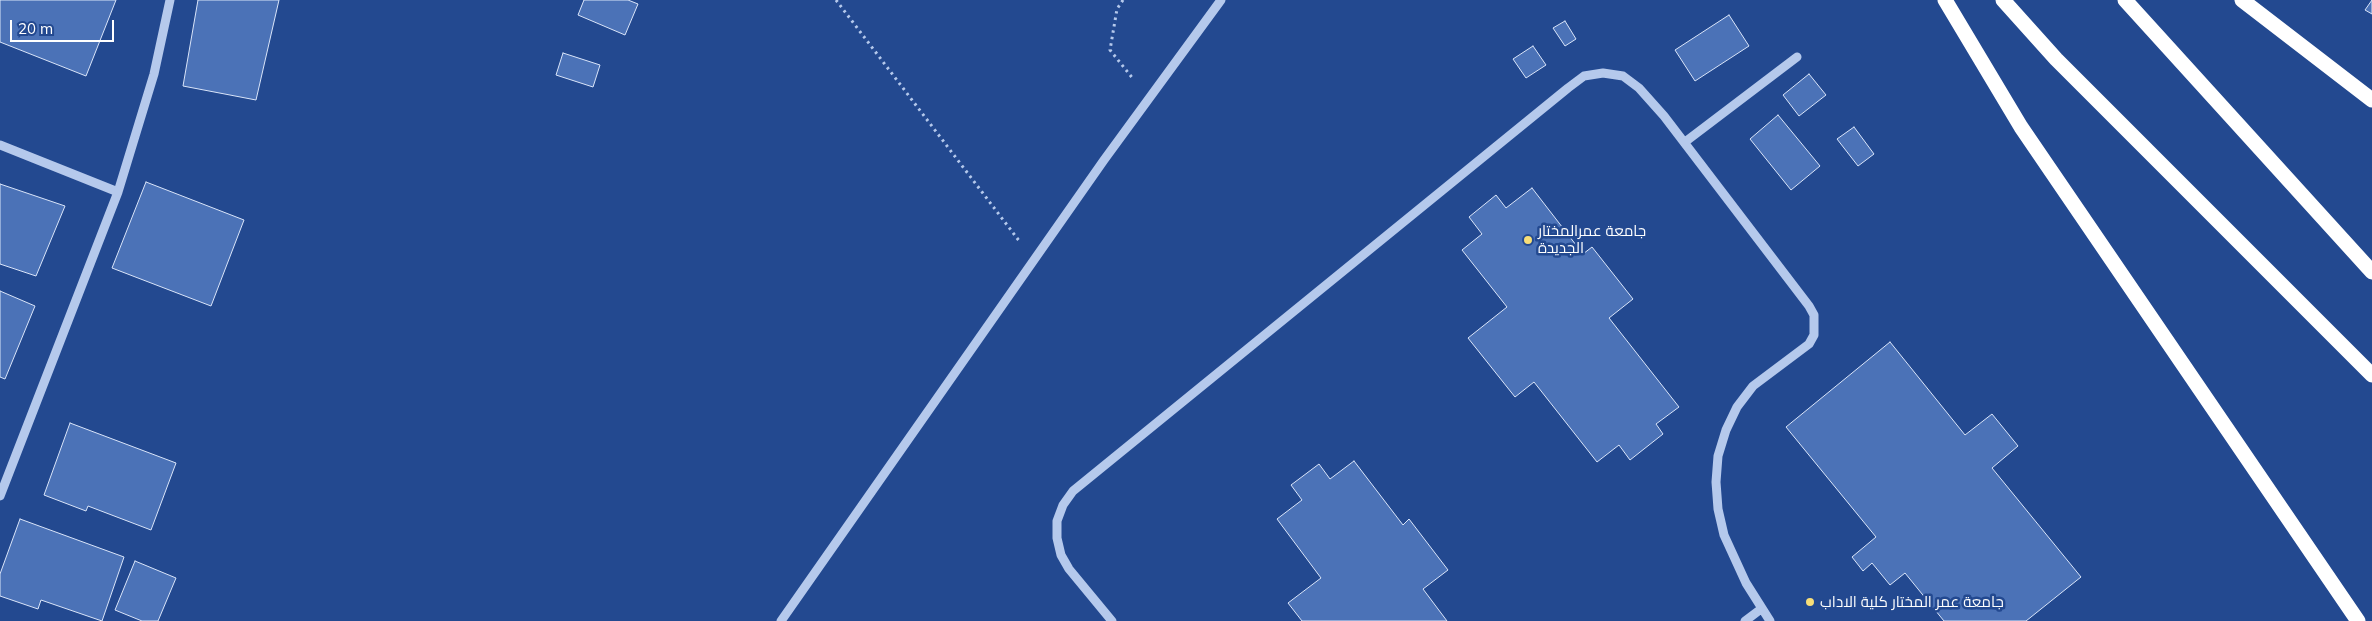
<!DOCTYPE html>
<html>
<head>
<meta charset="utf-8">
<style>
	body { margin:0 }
	#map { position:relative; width:2372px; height:621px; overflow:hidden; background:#234990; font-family:Mulish,sans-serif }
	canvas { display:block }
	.scale { position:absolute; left:10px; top:20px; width:104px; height:22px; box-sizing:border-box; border:2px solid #fff; border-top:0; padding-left:6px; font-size:15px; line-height:18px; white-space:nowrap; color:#fff; -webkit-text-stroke:4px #234990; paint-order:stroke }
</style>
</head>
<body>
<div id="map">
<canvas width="2372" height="621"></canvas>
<div class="scale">20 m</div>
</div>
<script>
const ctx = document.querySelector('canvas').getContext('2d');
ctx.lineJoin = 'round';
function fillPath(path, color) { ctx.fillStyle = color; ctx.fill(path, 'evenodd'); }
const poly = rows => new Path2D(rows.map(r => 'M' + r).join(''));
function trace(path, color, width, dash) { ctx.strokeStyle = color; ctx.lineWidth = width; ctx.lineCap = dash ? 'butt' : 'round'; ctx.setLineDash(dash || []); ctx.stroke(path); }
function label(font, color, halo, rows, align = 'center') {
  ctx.font = font + ' Mulish,Cairo,sans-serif'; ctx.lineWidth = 5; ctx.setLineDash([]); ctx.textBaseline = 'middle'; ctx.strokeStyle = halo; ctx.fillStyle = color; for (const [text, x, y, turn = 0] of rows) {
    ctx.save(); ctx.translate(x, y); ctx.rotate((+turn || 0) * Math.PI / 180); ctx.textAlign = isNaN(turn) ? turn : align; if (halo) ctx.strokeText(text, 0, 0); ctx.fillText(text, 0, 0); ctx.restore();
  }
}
const building = poly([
	[0,0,116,0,86,76,0,42,0,0],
	[198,0,279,0,256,100,183,86,198,0],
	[584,0,628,0,638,4,625,35,578,15,584,0],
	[2372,0,2372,14,2365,10,2372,0],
	[1729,15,1749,46,1695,81,1675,50,1729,15],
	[1565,21,1576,39,1565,46,1553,28,1565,21],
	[1533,46,1546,65,1526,78,1513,59,1533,46],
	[563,53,600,65,593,87,556,75,563,53],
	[1809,74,1826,95,1799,116,1783,95,1809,74],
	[1778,115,1820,166,1791,190,1750,139,1778,115],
	[1854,127,1874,154,1858,166,1837,139,1854,127],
	[146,182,244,220,211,306,112,268,146,182],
	[0,184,65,206,36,276,0,264,0,184],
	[1532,188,1583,254,1592,247,1633,299,1609,318,1679,407,1656,424,1663,434,1630,460,1619,445,1597,462,1534,382,1515,397,1468,338,1507,307,1462,250,1482,234,1469,217,1496,195,1506,208,1532,188],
	[0,291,35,306,5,379,0,377,0,291],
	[1890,342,1965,435,1992,414,2018,446,1992,468,2081,577,2026,621,1944,621,1905,573,1890,585,1872,563,1863,571,1852,557,1876,537,1786,427,1890,342],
	[70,423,176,463,151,530,88,506,86,511,44,495,70,423],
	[1354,461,1403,525,1409,519,1448,570,1423,589,1447,621,1302,621,1288,603,1321,578,1277,519,1302,500,1291,485,1319,464,1330,479,1354,461],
	[20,519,124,557,102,621,41,600,38,609,0,596,0,574,20,519],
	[135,561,176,578,158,621,142,621,115,610,135,561]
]);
const path = poly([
	[836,0,1020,242],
	[1123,0,1117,9,1110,50,1134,80]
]);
const minor = poly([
	[1685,142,1797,57],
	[0,145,118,192],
	[0,496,118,192,154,74,170,0],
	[781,621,1104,160,1221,0],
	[1112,621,1069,569,1061,555,1057,538,1057,521,1063,505,1073,491,1568,88,1584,76,1603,73,1623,76,1639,88,1664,116,1809,306,1814,315,1814,335,1809,344,1753,386,1737,407,1726,430,1718,456,1716,482,1718,509,1724,535,1746,583,1770,621],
	[1745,621,1761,609]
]);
const highway = poly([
	[1945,0,2021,127,2358,621],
	[2003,0,2056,59,2372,375],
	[2125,0,2372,272],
	[2242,0,2372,100]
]);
const markers = [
	[1528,240,5,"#f7de78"],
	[1810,602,5,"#f7de78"]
];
const poiNames = [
	["جامعة عمرالمختار",1538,231],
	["الجديدة",1538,248],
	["جامعة عمر المختار كلية الاداب",1820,602]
];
fillPath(building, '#4b72b7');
trace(building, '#dae5f9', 1);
trace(path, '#b5c9ec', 3, [2.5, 4]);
trace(minor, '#b5c9ec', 9);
trace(highway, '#fff', 15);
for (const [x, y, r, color] of markers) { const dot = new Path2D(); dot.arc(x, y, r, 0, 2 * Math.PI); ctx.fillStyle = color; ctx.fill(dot); trace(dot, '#234990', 2); }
label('15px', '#fff', '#234990', poiNames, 'left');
</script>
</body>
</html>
